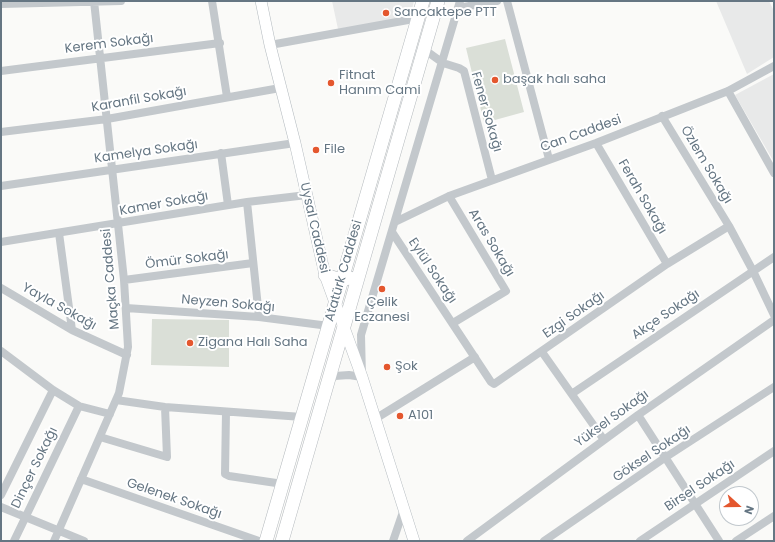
<!DOCTYPE html>
<html>
<head>
<meta charset="utf-8">
<style>
	body { margin:0 }
	#map { position:relative; width:775px; height:542px; overflow:hidden; background:#fafaf8; font-family:Poppins,sans-serif }
	canvas { display:block }
	.frame { position:absolute; inset:0; border:2px solid #657683; pointer-events:none }
	.north { position:absolute; left:719px; top:486px; width:40px; height:40px; box-sizing:border-box; background:#fff; border:1px solid #c1c8cd; border-radius:50%; rotate:111deg; font-size:11px; font-weight:700; line-height:16px; text-align:center; color:#657683 }
	.north::after { content:''; display:block; margin:auto; width:14px; height:18px; background:#e4572e; clip-path:polygon(50% 0,100% 100%,50% 72%,0 100%) }
</style>
</head>
<body>
<div id="map">
<canvas width="775" height="542"></canvas>
<div class="frame"></div>
<div class="north">N</div>
</div>
<script>
const ctx = document.querySelector('canvas').getContext('2d');
ctx.lineJoin = 'round';
function fillPath(path, color) { ctx.fillStyle = color; ctx.fill(path, 'evenodd'); }
const poly = rows => new Path2D(rows.map(r => 'M' + r).join(''));
function trace(path, color, width, dash) { ctx.strokeStyle = color; ctx.lineWidth = width; ctx.lineCap = dash ? 'butt' : 'round'; ctx.setLineDash(dash || []); ctx.stroke(path); }
function label(font, color, halo, rows, align = 'center') {
  ctx.font = font + ' Poppins,sans-serif'; ctx.lineWidth = 4; ctx.setLineDash([]); ctx.textBaseline = 'middle'; ctx.strokeStyle = halo; ctx.fillStyle = color; for (const [text, x, y, turn = 0] of rows) {
    ctx.save(); ctx.translate(x, y); ctx.rotate((+turn || 0) * Math.PI / 180); ctx.textAlign = isNaN(turn) ? turn : align; if (halo) ctx.strokeText(text, 0, 0); ctx.fillText(text, 0, 0); ctx.restore();
  }
}
const built = poly([
	[332,1,414,1,410,17,338,29],
	[716,1,769,1,774,11,774,57,747,74],
	[774,74,774,162,735,95]
]);
const green = poly([
	[505,39,524,112,484,123,466,48],
	[152,319,229,320,229,367,151,365]
]);
const street = poly([
	[212,1,227,97],
	[507,1,549,159],
	[1,4,121,1],
	[458,8,497,1],
	[270,45,419,18],
	[425,50,443,63,459,68,464,71,492,180],
	[1,71,220,43],
	[728,91,774,173],
	[662,116,729,226,753,271,774,315],
	[1,132,107,119,280,88],
	[596,143,667,264],
	[221,153,228,205],
	[1,186,295,143],
	[449,196,506,291,453,323],
	[247,202,259,317],
	[395,222,449,196,596,143,728,91,774,66],
	[392,232,491,382,494,384,667,264,729,226],
	[59,233,72,330],
	[1,242,247,202,307,195],
	[124,280,253,263],
	[1,288,72,330,127,355],
	[126,308,259,317,329,326],
	[1,351,53,390,79,406,110,414],
	[542,352,604,440],
	[327,382,335,376,349,375,362,377,361,335,460,1],
	[573,393,774,257],
	[116,400,165,407,302,417],
	[226,412,225,474,229,476,283,484],
	[638,415,719,541],
	[375,419,475,357],
	[100,437,167,457,165,407],
	[81,479,259,541],
	[1,495,53,390],
	[1,507,84,541],
	[14,541,79,406],
	[54,541,119,393,128,347,124,280,94,1],
	[393,541,404,509],
	[467,541,638,415,774,320],
	[544,541,666,457,774,387],
	[640,541,774,451],
	[736,541,774,516]
]);
const secondary = poly([
	[261,1,270,45,295,143,325,275,362,377,414,541]
]);
const primary = poly([
	[325,275,341,280,350,278],
	[266,541,423,1],
	[282,541,438,1]
]);
const markers = [
	[386,13,4,"#e4572e"],
	[495,80,4,"#e4572e"],
	[331,83,4,"#e4572e"],
	[316,150,4,"#e4572e"],
	[382,289,4,"#e4572e"],
	[190,343,4,"#e4572e"],
	[387,367,4,"#e4572e"],
	[400,416,4,"#e4572e"]
];
const poiNames = [
	["Sancaktepe PTT",394,13],
	["Fitnat",339,76],
	["Hanım Cami",339,91],
	["başak halı saha",503,80],
	["File",324,150],
	["Çelik",382,303,"center"],
	["Eczanesi",382,318,"center"],
	["Zigana Halı Saha",198,343],
	["Şok",395,367],
	["A101",408,416]
];
const streetNames = [
	["Kerem Sokağı",109,44,-7],
	["Karanfil Sokağı",139,100,-10],
	["Fener Sokağı",486,112,74],
	["Can Caddesi",581,134,-20],
	["Kamelya Sokağı",146,152,-8],
	["Özlem Sokağı",706,165,59],
	["Ferah Sokağı",642,197,60],
	["Kamer Sokağı",164,204,-10],
	["Uysal Caddesi",314,228,77],
	["Aras Sokağı",491,243,59],
	["Ömür Sokağı",187,260,-7],
	["Atatürk Caddesi",344,271,-74],
	["Eylül Sokağı",432,271,56],
	["Maçka Caddesi",111,279,-95],
	["Neyzen Sokağı",228,304,5],
	["Yayla Sokağı",59,307,29],
	["Ezgi Sokağı",574,315,-35],
	["Akçe Sokağı",666,315,-34],
	["Yüksel Sokağı",612,419,-36],
	["Göksel Sokağı",652,454,-34],
	["Dinçer Sokağı",35,468,-64],
	["Birsel Sokağı",700,486,-34],
	["Gelenek Sokağı",174,499,19]
];
fillPath(built, '#e8e9e9');
fillPath(green, '#dadfd7');
trace(secondary, '#b3babf', 12);
trace(primary, '#b5babe', 14);
trace(street, '#c3c8cc', 8);
trace(secondary, '#fff', 11);
trace(primary, '#fff', 13);
for (const [x, y, r, color] of markers) { const dot = new Path2D(); dot.arc(x, y, r, 0, 2 * Math.PI); ctx.fillStyle = color; ctx.fill(dot); trace(dot, '#fff', 1.5); }
label('13px', '#657683', '#fff', poiNames, 'left');
label('13px', '#657683', '#fff', streetNames);
</script>
</body>
</html>
